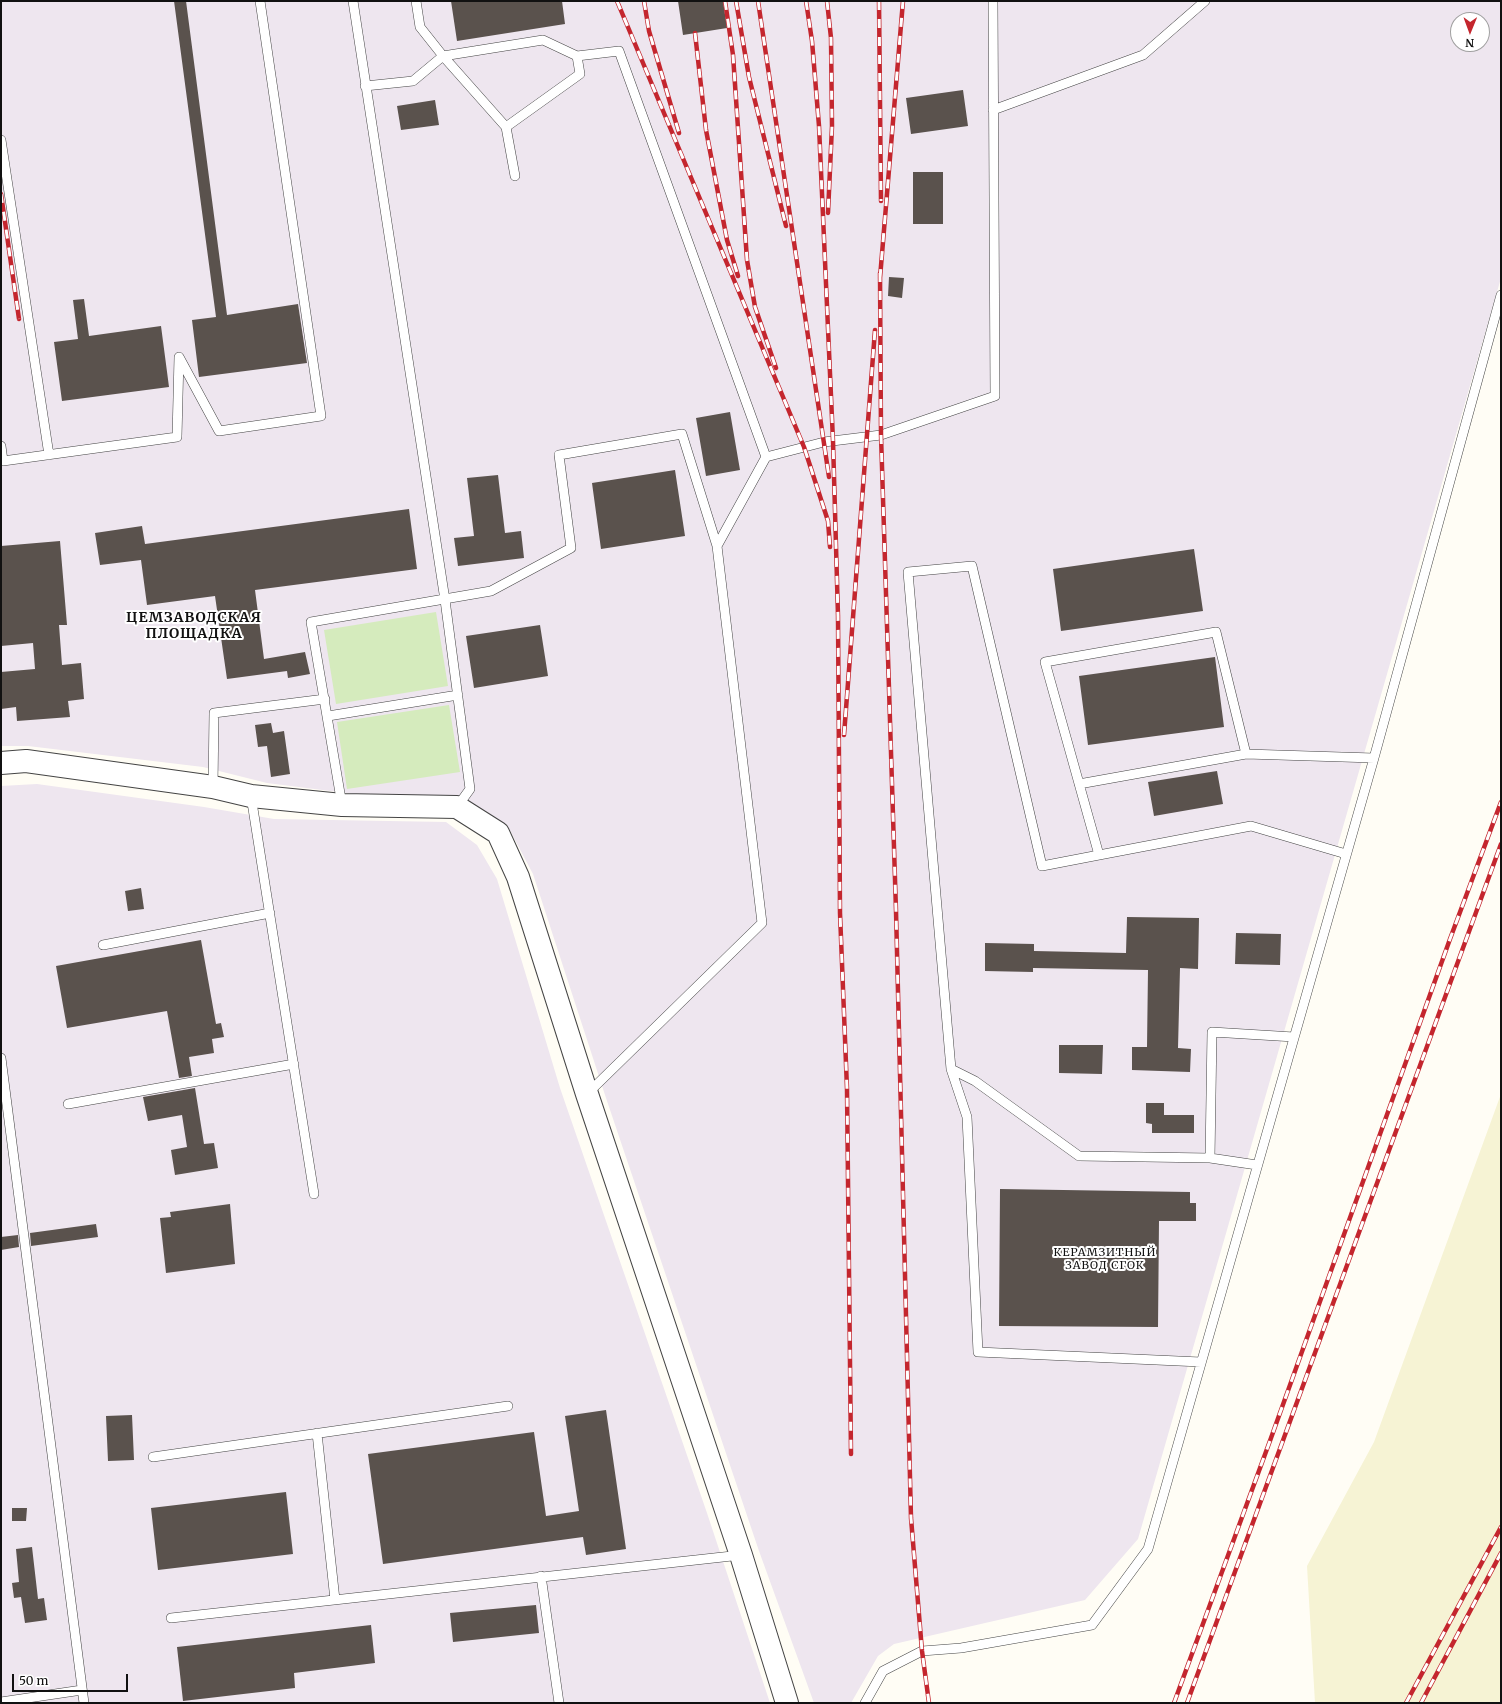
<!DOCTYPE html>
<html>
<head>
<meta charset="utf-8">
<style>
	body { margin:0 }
	#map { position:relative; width:1502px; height:1704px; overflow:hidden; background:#fffdf5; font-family:Merriweather,serif }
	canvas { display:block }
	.frame { position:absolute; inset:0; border:2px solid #111; pointer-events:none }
	.north { position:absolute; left:1450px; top:12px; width:40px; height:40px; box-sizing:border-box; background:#fff; border:1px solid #a0a0a0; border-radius:50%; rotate:181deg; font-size:11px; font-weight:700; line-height:16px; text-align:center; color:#111 }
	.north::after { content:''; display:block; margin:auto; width:14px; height:18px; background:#c4262e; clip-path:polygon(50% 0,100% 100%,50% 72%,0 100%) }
	.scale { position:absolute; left:12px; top:1674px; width:116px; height:18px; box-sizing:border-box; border:2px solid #111; border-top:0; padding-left:5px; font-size:12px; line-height:14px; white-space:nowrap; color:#111; -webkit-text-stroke:3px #fff; paint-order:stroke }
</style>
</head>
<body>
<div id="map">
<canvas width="1502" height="1704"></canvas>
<div class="frame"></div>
<div class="north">N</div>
<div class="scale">50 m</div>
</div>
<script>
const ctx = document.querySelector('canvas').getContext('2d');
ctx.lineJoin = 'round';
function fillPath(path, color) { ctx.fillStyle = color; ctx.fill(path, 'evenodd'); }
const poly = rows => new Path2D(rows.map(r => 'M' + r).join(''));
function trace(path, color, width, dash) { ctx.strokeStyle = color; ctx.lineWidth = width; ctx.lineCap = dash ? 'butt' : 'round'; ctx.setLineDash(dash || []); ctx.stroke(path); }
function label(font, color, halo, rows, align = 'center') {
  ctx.font = font + ' Merriweather,serif'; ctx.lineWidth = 4; ctx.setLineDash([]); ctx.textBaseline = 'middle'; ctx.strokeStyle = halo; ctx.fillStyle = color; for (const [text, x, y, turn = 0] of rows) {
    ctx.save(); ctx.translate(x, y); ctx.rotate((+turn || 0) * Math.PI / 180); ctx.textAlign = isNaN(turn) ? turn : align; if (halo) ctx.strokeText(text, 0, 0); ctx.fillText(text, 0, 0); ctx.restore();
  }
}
const industrial = poly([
	[1,1,1501,1,1501,278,1138,1539,1085,1600,894,1644,878,1656,851,1703,814,1703,759,1551,606,1098,533,874,507,825,451,796,362,795,267,783,203,767,28,746,1,746],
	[1458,20,1482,20,1482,44,1458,44],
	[37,784,204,807,274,819,446,822,477,845,497,879,560,1088,707,1513,770,1703,1,1703,1,786]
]);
const farmland = poly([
	[1501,1094,1501,1703,1315,1703,1307,1566,1374,1442]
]);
const green = poly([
	[436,612,448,686,336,704,324,630],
	[449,705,460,772,347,789,337,722]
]);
const building = poly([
	[174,1,186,1,227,315,298,304,307,363,199,377,192,320,216,317],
	[451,1,562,1,565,24,457,41],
	[678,1,723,1,727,28,683,35],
	[963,90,968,126,911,134,906,98],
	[435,100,439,125,401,130,397,106],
	[913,172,943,172,943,224,913,224],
	[889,277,904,278,902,298,888,296],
	[84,299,89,336,161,326,169,387,62,401,54,342,78,339,73,300],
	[730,412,740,470,706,476,696,418],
	[675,470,685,536,601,549,592,483],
	[498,475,505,533,521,531,524,558,458,566,454,538,474,536,467,478],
	[409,509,417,569,255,590,264,659,305,652,310,674,288,678,287,671,227,679,215,596,147,605,141,560,100,565,95,533,142,526,145,544],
	[60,541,67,625,59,625,62,665,81,663,84,699,68,701,70,717,17,721,16,707,1,709,1,672,35,669,33,643,1,646,1,546],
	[1194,549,1203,611,1061,631,1053,569],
	[540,625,548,676,474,688,466,636],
	[1215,657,1224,727,1088,745,1079,676],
	[271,723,273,733,284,731,290,774,271,777,267,746,258,747,255,725],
	[1217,771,1223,804,1154,816,1148,782],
	[141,888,144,909,128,911,125,891],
	[1127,917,1199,918,1198,969,1180,968,1178,1048,1191,1049,1190,1072,1132,1070,1132,1047,1147,1047,1148,970,1033,968,1033,972,985,971,985,943,1034,944,1034,951,1126,953],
	[1236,933,1281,934,1280,965,1235,964],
	[201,940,216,1024,221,1023,224,1037,212,1039,214,1053,189,1057,192,1076,179,1078,167,1011,67,1028,56,966],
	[1059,1045,1103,1045,1102,1074,1059,1073],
	[195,1088,204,1144,214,1143,218,1168,175,1175,171,1150,187,1147,182,1115,148,1121,143,1097],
	[1146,1103,1164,1103,1164,1115,1194,1115,1194,1133,1152,1133,1152,1124,1146,1123],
	[1000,1189,1190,1192,1190,1203,1196,1203,1196,1221,1159,1221,1158,1327,999,1326],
	[230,1204,235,1264,166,1273,160,1218,171,1217,170,1212],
	[96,1224,98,1237,31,1246,30,1233],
	[18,1235,19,1247,1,1250,1,1237],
	[606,1410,626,1549,586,1555,583,1537,383,1564,368,1454,534,1432,546,1516,579,1511,565,1416],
	[132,1415,134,1460,108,1461,106,1416],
	[286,1492,293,1554,158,1570,151,1508],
	[12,1508,27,1508,26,1521,12,1521],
	[32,1547,38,1599,44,1598,47,1620,25,1623,21,1597,14,1598,12,1583,19,1582,16,1549],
	[536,1605,539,1633,453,1642,450,1613],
	[371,1625,375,1663,294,1673,295,1688,183,1701,177,1647]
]);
const service = poly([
	[353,1,445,600,460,713,470,789,457,807],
	[416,1,420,27,443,56,506,127,515,176],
	[365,86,413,81,443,56,543,40,577,56,619,51,766,457],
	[993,110,1143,55,1205,1],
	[506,127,580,74,577,56],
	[1,140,49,455],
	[1,446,3,461,177,437,179,357,219,431,321,416,260,1],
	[328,716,458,695],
	[1079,784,1246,754],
	[213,787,214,713,325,699],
	[251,796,314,1194],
	[342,805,311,622,491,591,571,548,559,455,682,434,717,546],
	[1346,854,1251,826,1099,855,1045,662,1216,632,1246,754,1374,758],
	[1099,855,1042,866,972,566,908,572,951,1069,967,1117,978,1352,1201,1362],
	[103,945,270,913],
	[1,1058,84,1703],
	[951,1069,975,1081,1079,1156,1210,1158,1257,1165],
	[587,1094,762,923,717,546,766,457,824,442,881,435,995,396,993,1],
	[68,1104,294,1064],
	[1210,1158,1212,1032,1294,1037],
	[317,1433,335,1600],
	[153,1457,508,1406],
	[541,1576,559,1703],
	[171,1618,741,1555],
	[1,1702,82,1690],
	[865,1703,883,1671,922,1651,961,1648,1092,1625,1148,1549,1374,758,1501,295]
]);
const tertiary = poly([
	[1,763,26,761,213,787,251,796,342,805,457,807,498,833,518,877,587,1094,741,1555,787,1703]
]);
const rail = poly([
	[617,1,804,447,828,521,830,547],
	[644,1,649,31,679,133],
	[725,1,733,55,747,260,755,307,776,368],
	[736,1,749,77,786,226],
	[758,1,829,477],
	[806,1,812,41,819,126,833,441,838,616,840,913,847,1089,851,1454],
	[827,1,831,38,832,126,828,213],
	[879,1,881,201],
	[695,33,706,130,727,240,738,276],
	[1,194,19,319],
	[880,273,881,435,896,911,911,1518,922,1651,929,1703],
	[880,278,903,1],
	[844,735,875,330],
	[1174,1703,1271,1438,1450,939,1501,802],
	[1187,1703,1501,844],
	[1406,1703,1501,1527],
	[1421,1703,1501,1553]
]);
const neighbourhoodNames = [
	["КЕРАМЗИТНЫЙ",1105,1253],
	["ЗАВОД СГОК",1105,1266]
];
const districtNames = [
	["ЦЕМЗАВОДСКАЯ",194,618],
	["ПЛОЩАДКА",194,634]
];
fillPath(industrial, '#eee6ef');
fillPath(farmland, '#f6f3d4');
fillPath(green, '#d5ebbd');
fillPath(building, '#5a524d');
trace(service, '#444', 10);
trace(tertiary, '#444', 24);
trace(service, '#fff', 9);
trace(tertiary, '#fff', 22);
trace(rail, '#c4262e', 4.5);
trace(rail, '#fff', 3, [9]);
ctx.letterSpacing = '1px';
label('11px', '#111', '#fff', neighbourhoodNames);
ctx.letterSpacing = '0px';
ctx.letterSpacing = '1px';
label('bold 14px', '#111', '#fff', districtNames);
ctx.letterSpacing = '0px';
</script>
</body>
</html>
